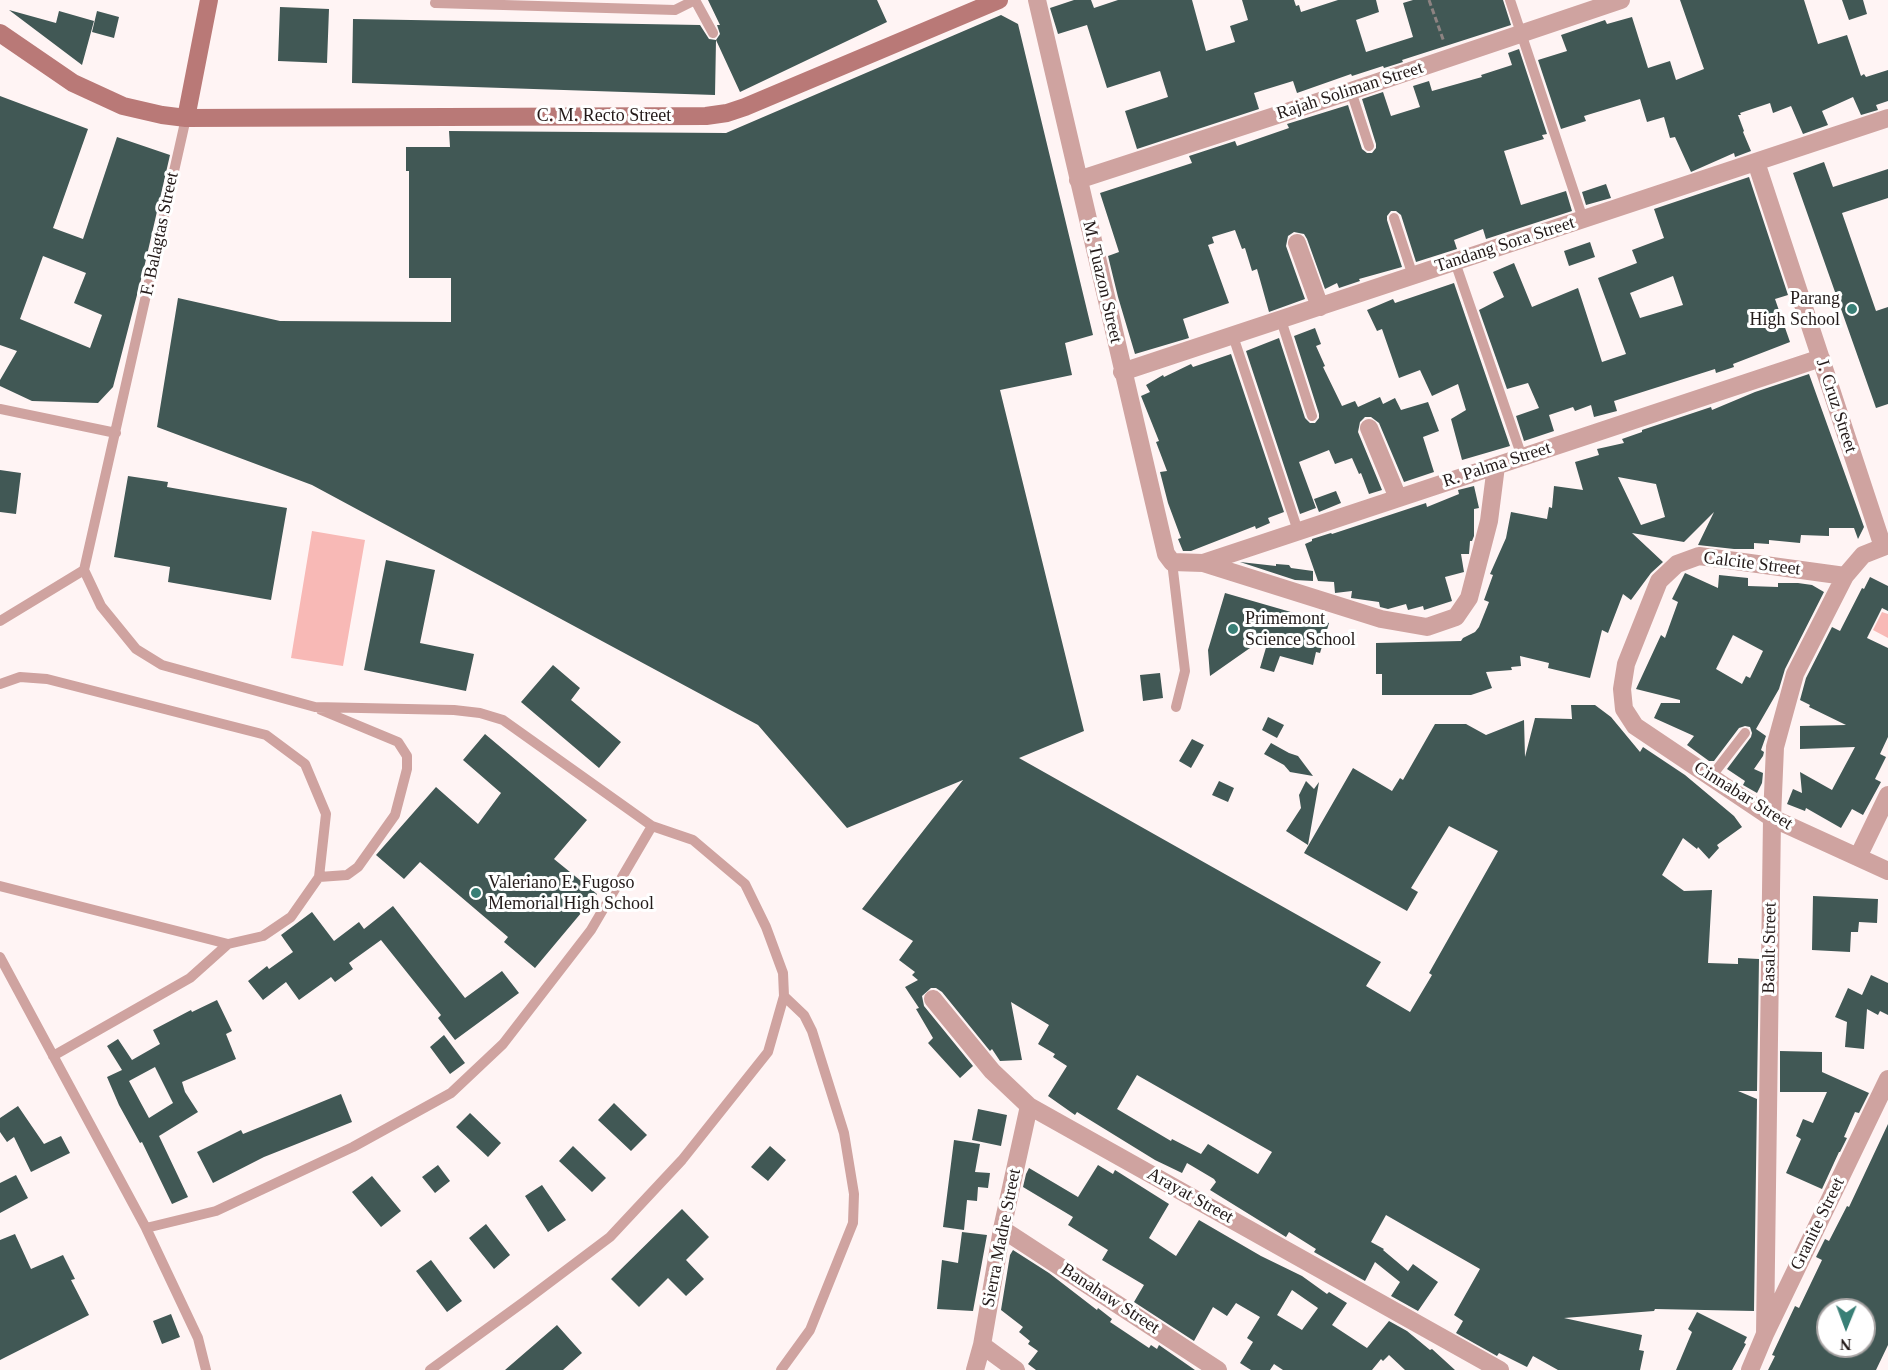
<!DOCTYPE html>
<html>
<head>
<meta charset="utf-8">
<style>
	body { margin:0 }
	#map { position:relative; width:1888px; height:1370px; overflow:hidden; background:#fff4f4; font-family:"Times New Roman",serif }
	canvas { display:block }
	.north { position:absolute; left:1816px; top:1298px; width:60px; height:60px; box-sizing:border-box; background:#fff; border:2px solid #a7a3a3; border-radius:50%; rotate:181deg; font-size:16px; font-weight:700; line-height:24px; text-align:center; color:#231a19 }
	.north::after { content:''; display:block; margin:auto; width:21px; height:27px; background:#397f76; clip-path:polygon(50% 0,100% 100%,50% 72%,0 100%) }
</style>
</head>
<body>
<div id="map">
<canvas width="1888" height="1370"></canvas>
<div class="north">N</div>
</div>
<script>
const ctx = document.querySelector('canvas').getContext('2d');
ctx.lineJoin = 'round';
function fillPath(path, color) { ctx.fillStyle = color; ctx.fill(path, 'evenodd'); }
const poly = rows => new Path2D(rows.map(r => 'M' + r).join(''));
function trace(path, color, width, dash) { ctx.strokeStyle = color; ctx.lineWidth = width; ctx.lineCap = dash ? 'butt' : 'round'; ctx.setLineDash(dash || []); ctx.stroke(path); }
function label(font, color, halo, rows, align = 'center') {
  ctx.font = font + ' "Times New Roman",serif'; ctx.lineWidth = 6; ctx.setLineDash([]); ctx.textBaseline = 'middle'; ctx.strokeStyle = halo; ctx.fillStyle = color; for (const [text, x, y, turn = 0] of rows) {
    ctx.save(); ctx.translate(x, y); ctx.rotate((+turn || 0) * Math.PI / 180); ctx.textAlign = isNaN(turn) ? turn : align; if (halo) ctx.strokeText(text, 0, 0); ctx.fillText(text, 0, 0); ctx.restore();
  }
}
const green = poly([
	[312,531,365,540,343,666,291,658],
	[1882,612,1888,614,1888,638,1873,630]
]);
const building = poly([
	[708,0,877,0,887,22,740,92,716,40,720,34,717,25,720,25],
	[1074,0,1091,0,1094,8,1118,0,1192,0,1206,51,1235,42,1230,26,1248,20,1242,0,1294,0,1296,6,1299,5,1301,12,1338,0,1376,0,1379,12,1356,20,1366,52,1413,37,1403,3,1413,0,1503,0,1511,25,1402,60,1403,62,1384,68,1383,66,1352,76,1351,74,1297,93,1293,81,1254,93,1259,109,1137,149,1125,111,1168,97,1160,71,1107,88,1087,25,1058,34,1050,8],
	[1680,0,1804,0,1818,44,1847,35,1861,76,1864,74,1866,77,1888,70,1888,101,1876,105,1878,110,1861,115,1853,97,1822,111,1828,125,1803,134,1791,106,1773,113,1770,103,1740,113,1741,115,1738,115,1744,131,1743,132,1751,151,1735,157,1734,153,1691,172,1675,137,1670,138,1664,117,1647,122,1640,99,1584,116,1586,121,1561,129,1538,60,1567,51,1561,35,1605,20,1607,24,1632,17,1648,68,1670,61,1676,80,1704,69],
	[1842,0,1863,0,1867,14,1849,20],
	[280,7,329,9,327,63,278,61],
	[9,10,56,23,59,11,94,21,82,65],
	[97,11,119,17,114,38,92,32],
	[1001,15,1018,24,1093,335,1065,343,1072,375,1000,390,1084,731,1019,758,1381,962,1366,986,1410,1012,1432,975,1429,973,1498,851,1449,826,1411,888,1418,892,1407,911,1304,853,1353,768,1392,791,1400,778,1403,780,1435,724,1466,724,1486,735,1524,720,1525,757,1535,718,1572,719,1571,705,1595,705,1611,717,1640,752,1643,747,1685,775,1734,816,1742,827,1717,845,1719,848,1709,859,1698,847,1697,849,1683,838,1662,875,1684,891,1712,890,1708,963,1738,964,1738,958,1759,959,1757,1091,1738,1091,1757,1099,1754,1311,1655,1309,1654,1311,1564,1318,1642,1335,1639,1350,1644,1351,1640,1370,1558,1370,1533,1356,1527,1367,1499,1353,1497,1356,1456,1333,1463,1321,1454,1315,1480,1269,1386,1215,1371,1242,1384,1249,1383,1250,1408,1271,1413,1264,1438,1282,1418,1311,1391,1296,1400,1282,1375,1262,1365,1281,1314,1252,1316,1249,1289,1232,1286,1237,1210,1190,1216,1182,1214,1179,1187,1163,1182,1173,1155,1160,1077,1112,1075,1115,1048,1096,1067,1066,1053,1057,1055,1054,1038,1044,1049,1025,1011,1002,1022,1060,1000,1061,992,1049,990,1051,942,992,936,988,931,988,922,996,924,1006,973,1066,960,1078,928,1043,933,1038,916,1009,919,1008,905,987,918,980,912,975,915,972,899,960,913,941,862,909,963,780,847,828,758,725,312,485,157,427,178,298,280,321,451,322,451,278,409,278,409,171,406,171,406,147,450,147,449,131,726,133],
	[1137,1075,1272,1152,1258,1174,1208,1144,1201,1154,1172,1139,1171,1141,1117,1109],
	[353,19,700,25,709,39,716,40,715,95,352,83],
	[1519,49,1547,134,1542,135,1544,139,1504,151,1521,205,1566,191,1572,211,1486,239,1483,229,1454,240,1457,249,1416,262,1401,215,1396,211,1391,211,1387,216,1387,220,1402,267,1359,279,1360,281,1339,288,1337,283,1325,289,1307,239,1304,234,1294,232,1288,236,1286,246,1305,299,1269,312,1257,269,1252,271,1245,248,1242,249,1235,230,1212,237,1214,243,1208,245,1229,303,1183,319,1189,338,1135,354,1118,297,1108,256,1119,252,1100,193,1192,163,1189,156,1235,141,1237,146,1289,128,1287,124,1348,105,1362,149,1367,153,1372,153,1376,148,1376,144,1362,99,1383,92,1391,116,1420,107,1413,86,1429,81,1432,91,1482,77,1481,75,1512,65,1508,53],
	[0,96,88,129,53,228,83,239,117,137,170,155,144,268,113,387,98,403,32,401,0,386,0,380,17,351,0,345],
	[43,256,86,273,74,303,102,315,90,348,20,319],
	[1824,162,1833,187,1888,169,1888,198,1842,213,1876,311,1888,307,1888,404,1876,408,1793,173],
	[1749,177,1788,295,1775,299,1790,342,1733,364,1734,367,1716,373,1715,369,1614,401,1617,411,1594,417,1591,405,1575,411,1573,407,1549,415,1554,431,1524,441,1516,416,1539,408,1528,383,1507,389,1479,310,1504,297,1493,272,1514,263,1532,307,1578,288,1602,362,1626,354,1598,278,1637,263,1632,250,1664,238,1654,209],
	[1673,276,1683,305,1640,318,1630,293],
	[1606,184,1611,198,1586,205,1582,192],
	[1590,242,1595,257,1569,266,1564,251],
	[1454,283,1510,446,1462,460,1451,419,1466,410,1458,384,1432,396,1420,370,1399,378,1382,329,1377,331,1367,310,1393,299,1395,303],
	[1315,328,1321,344,1316,346,1325,366,1323,367,1342,406,1355,401,1358,407,1380,397,1383,404,1395,398,1401,410,1428,402,1439,431,1423,437,1434,472,1404,482,1379,423,1371,417,1365,417,1360,422,1358,432,1382,490,1369,494,1361,473,1359,474,1352,458,1335,464,1329,450,1299,462,1316,508,1300,514,1246,351,1279,338,1305,418,1310,423,1315,423,1319,418,1319,414,1294,336],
	[1231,354,1284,512,1268,518,1270,523,1256,529,1255,526,1191,551,1183,551,1178,539,1181,538,1168,503,1160,472,1167,471,1156,442,1159,441,1141,396,1150,392,1146,385,1163,375,1164,377,1191,364,1193,367],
	[1809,374,1864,527,1858,539,1854,528,1829,528,1829,536,1801,535,1800,543,1769,540,1769,544,1754,543,1754,549,1734,549,1698,545,1714,512,1684,542,1632,533,1663,562,1651,573,1631,600,1623,594,1608,633,1602,630,1590,678,1548,668,1549,663,1520,656,1521,666,1511,667,1512,670,1486,672,1492,688,1471,695,1382,695,1382,674,1376,674,1376,643,1461,641,1463,638,1475,632,1479,627,1489,602,1484,600,1493,575,1490,574,1506,538,1511,512,1547,519,1549,507,1552,508,1554,486,1583,490,1575,462,1599,455,1597,449,1624,443,1622,439,1642,432,1642,430,1711,407,1712,410,1755,392],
	[1618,477,1656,484,1665,517,1641,525],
	[0,470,21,473,16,514,0,512],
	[128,476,168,482,167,487,287,508,271,600,168,582,170,567,114,557],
	[1474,486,1479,508,1474,509,1474,536,1472,541,1470,541,1469,554,1461,554,1464,572,1445,577,1452,601,1424,610,1423,606,1408,610,1406,604,1388,609,1380,607,1379,602,1351,598,1352,591,1335,593,1334,582,1318,581,1305,544,1312,541,1312,539,1331,533,1332,534,1426,503,1427,507,1459,494,1458,490],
	[1336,491,1341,503,1319,512,1314,499],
	[386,560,435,570,420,643,474,654,466,691,364,670],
	[1240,562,1276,566,1276,564,1289,565,1291,568,1313,571,1313,581,1295,580],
	[1685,573,1718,588,1719,575,1748,578,1748,586,1778,587,1778,583,1798,583,1812,585,1824,592,1785,669,1779,689,1756,729,1766,736,1761,750,1764,752,1763,756,1754,769,1763,773,1762,783,1757,793,1743,785,1745,781,1727,769,1751,737,1752,733,1750,727,1745,726,1739,728,1714,761,1709,761,1687,745,1694,736,1654,718,1661,703,1680,703,1680,700,1636,689,1661,635,1665,638,1678,602,1672,599],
	[1733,635,1763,651,1750,678,1746,676,1742,684,1716,669],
	[1870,577,1888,586,1888,611,1882,608,1867,638,1888,648,1888,737,1880,754,1886,757,1875,779,1881,782,1863,815,1852,809,1841,828,1806,808,1805,811,1787,804,1793,789,1802,793,1800,772,1832,790,1855,747,1800,749,1800,726,1846,725,1809,707,1810,705,1800,700,1806,678,1832,627,1840,631,1862,588,1864,589],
	[1225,593,1329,623,1320,653,1316,652,1313,665,1280,656,1274,672,1260,668,1270,634,1210,676,1208,650],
	[553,665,580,688,571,700,621,742,599,768,521,702],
	[1160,673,1163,698,1143,701,1140,675],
	[1268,717,1284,725,1277,738,1262,730],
	[485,734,587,820,554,859,597,894,535,968,504,942,508,937,420,862,404,879,376,855,436,787,478,824,501,793,463,760],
	[1192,739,1204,745,1191,768,1179,761],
	[1271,743,1289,753,1298,756,1313,776,1290,772,1284,765,1264,754],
	[1219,781,1234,788,1228,802,1212,795],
	[1306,781,1314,789,1319,782,1308,845,1286,831,1301,808,1299,795],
	[1813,896,1878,899,1877,923,1859,922,1858,932,1851,932,1850,952,1812,950],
	[393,906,465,998,502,971,519,993,455,1040,438,1018,441,1015,381,940,349,963,353,969,335,982,331,977,299,1000,286,982,263,1000,248,981,267,966,269,969,293,952,281,935,312,912,334,941,359,922,364,929],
	[1871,975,1888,983,1888,1015,1880,1011,1878,1015,1867,1009,1864,1049,1845,1047,1847,1022,1835,1017,1848,988,1862,995],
	[217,1000,232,1031,226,1034,236,1059,182,1082,185,1092,198,1112,159,1136,188,1197,172,1204,142,1142,140,1143,119,1105,107,1077,122,1070,107,1046,118,1039,132,1060,160,1044,153,1030,191,1010,192,1012],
	[155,1067,173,1103,149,1118,129,1081],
	[444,1035,465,1063,450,1074,430,1047],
	[1780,1051,1822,1052,1822,1072,1869,1093,1859,1113,1855,1112,1844,1137,1847,1138,1840,1152,1839,1152,1822,1189,1786,1173,1801,1139,1796,1136,1803,1119,1813,1123,1827,1092,1780,1092],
	[341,1094,352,1122,264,1157,213,1183,197,1152,241,1130,243,1134],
	[614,1103,647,1135,631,1151,598,1120],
	[18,1106,44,1144,61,1136,70,1153,31,1172,14,1137,7,1142,0,1132,0,1118],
	[978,1109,1007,1115,1001,1146,972,1140],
	[470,1113,501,1143,488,1157,456,1127],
	[1888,1124,1888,1345,1876,1370,1768,1370,1775,1356,1772,1355,1795,1306,1799,1308,1822,1260,1816,1257,1825,1239,1829,1241,1847,1206,1849,1207],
	[1828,1310,1864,1310,1864,1346,1828,1346],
	[954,1140,980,1144,975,1172,990,1173,988,1188,978,1187,977,1201,967,1200,964,1230,943,1227],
	[573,1146,606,1178,592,1192,559,1161],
	[770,1146,786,1160,768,1181,751,1167],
	[438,1165,450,1181,435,1193,422,1177],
	[1098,1165,1113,1174,1115,1170,1169,1204,1149,1238,1176,1256,1199,1220,1261,1256,1302,1276,1327,1294,1329,1292,1347,1303,1332,1325,1367,1348,1389,1321,1407,1331,1430,1350,1432,1349,1455,1370,1405,1370,1389,1355,1383,1361,1381,1359,1372,1370,1283,1370,1274,1364,1270,1370,1251,1370,1240,1363,1253,1342,1247,1338,1260,1317,1236,1303,1227,1316,1213,1307,1194,1341,1134,1302,1144,1285,1102,1260,1108,1250,1068,1225,1073,1217,1023,1187,1026,1174,1029,1168,1078,1197],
	[1292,1290,1318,1308,1302,1330,1277,1315],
	[16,1175,28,1198,0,1213,0,1183],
	[372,1176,401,1211,381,1227,352,1192],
	[542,1185,566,1220,548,1232,525,1196],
	[682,1209,709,1237,686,1260,704,1279,686,1296,668,1278,639,1307,611,1279],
	[486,1224,510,1255,494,1269,469,1238],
	[962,1232,987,1235,973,1311,937,1309,942,1260,958,1263],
	[15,1234,31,1269,63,1255,75,1279,71,1280,89,1315,0,1360,0,1240],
	[1013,1250,1049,1273,1097,1310,1098,1308,1112,1319,1110,1322,1149,1348,1151,1345,1157,1349,1159,1345,1195,1370,1036,1370,1028,1364,1038,1351,1028,1344,1030,1341,1019,1332,1023,1327,1001,1310,1010,1255],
	[431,1260,462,1301,447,1312,416,1271],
	[1697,1312,1747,1337,1744,1343,1746,1344,1732,1370,1676,1370,1692,1332,1688,1329],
	[171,1314,180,1337,162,1344,153,1321],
	[557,1325,582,1353,563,1370,505,1370]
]);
const path = poly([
	[1429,0,1444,42]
]);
const lane = poly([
	[436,0,435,3,675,10,695,0],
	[695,0,713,33],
	[1510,0,1583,219],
	[1351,91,1369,146],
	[186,118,84,570,101,606,136,649,162,665,315,707,454,710,480,713,503,720,652,826,693,840,745,884,766,927,783,973,784,996,768,1052,682,1160,610,1237,525,1301,430,1370],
	[1394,218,1413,276],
	[1455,262,1522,457],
	[1281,320,1312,416],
	[1233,336,1298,531],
	[0,409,116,433],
	[1172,562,1185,671,1176,707],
	[0,621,84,570],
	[0,684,20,677,47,679,266,735,305,764,326,814,319,877],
	[1711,777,1745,733],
	[0,886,228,944],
	[0,957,146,1228,198,1338,206,1370],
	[53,1056,190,978,228,944,263,936,291,917,319,877,347,875,358,867,395,815,407,769,407,756,398,742,321,710],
	[146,1228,216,1211,353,1147,451,1093,503,1044,591,930,652,826],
	[781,1370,810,1330,853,1223,854,1194,844,1133,812,1031,804,1015,784,996]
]);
const street = poly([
	[1037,0,1166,554,1172,562,1203,563,1821,358],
	[1756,162,1883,547],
	[1078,180,1351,91,1621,0],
	[1297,243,1320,307],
	[1122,372,1888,118],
	[1369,428,1398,498],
	[1203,563,1381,619,1427,627,1456,617,1469,598,1489,521,1496,466],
	[1845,576,1699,556,1677,564,1659,581,1626,664,1622,689,1624,709,1635,726,1772,818,1888,871],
	[1858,857,1888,795],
	[933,999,992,1071,1029,1106,1500,1370],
	[1002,1229,1218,1370],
	[1765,1334,1772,818,1775,747,1795,674,1845,576,1863,555,1888,545],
	[982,1345,1016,1370],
	[975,1370,982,1345,1002,1229,1029,1106],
	[1750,1370,1765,1334,1888,1079]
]);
const secondary = poly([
	[0,33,73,83,123,106,162,115,186,118,706,116,727,113,745,107,999,0],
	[186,118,209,0]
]);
const markers = [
	[1852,309,6,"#397f76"],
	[1233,629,6,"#397f76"],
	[476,893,6,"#397f76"]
];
const streetNames = [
	["Rajah Soliman Street",1350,91,-18],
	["C. M. Recto Street",604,116],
	["F. Balagtas Street",160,234,-78],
	["Tandang Sora Street",1505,245,-18],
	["M. Tuazon Street",1102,282,77],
	["J. Cruz Street",1836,406,72],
	["R. Palma Street",1497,465,-18],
	["Calcite Street",1752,564,7],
	["Cinnabar Street",1743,796,32],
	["Basalt Street",1770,948,-89],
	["Arayat Street",1190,1196,29],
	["Granite Street",1818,1224,-64],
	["Sierra Madre Street",1002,1238,-79],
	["Banahaw Street",1110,1299,33]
];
const poiNames = [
	["Parang",1840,299,"right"],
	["High School",1840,320,"right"],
	["Primemont",1245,619],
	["Science School",1245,640],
	["Valeriano E. Fugoso",488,883],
	["Memorial High School",488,904]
];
fillPath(green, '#f8b9b6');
fillPath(building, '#415855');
trace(path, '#8d8382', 3, [6, 3]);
trace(lane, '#cfa3a0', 10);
trace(street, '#cfa3a0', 18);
trace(secondary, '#b97977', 18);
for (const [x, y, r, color] of markers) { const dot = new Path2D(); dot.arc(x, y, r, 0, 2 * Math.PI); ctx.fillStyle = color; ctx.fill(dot); trace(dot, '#fff', 2); }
label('18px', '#231a19', '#fff', streetNames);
label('18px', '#231a19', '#fff', poiNames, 'left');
</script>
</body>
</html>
